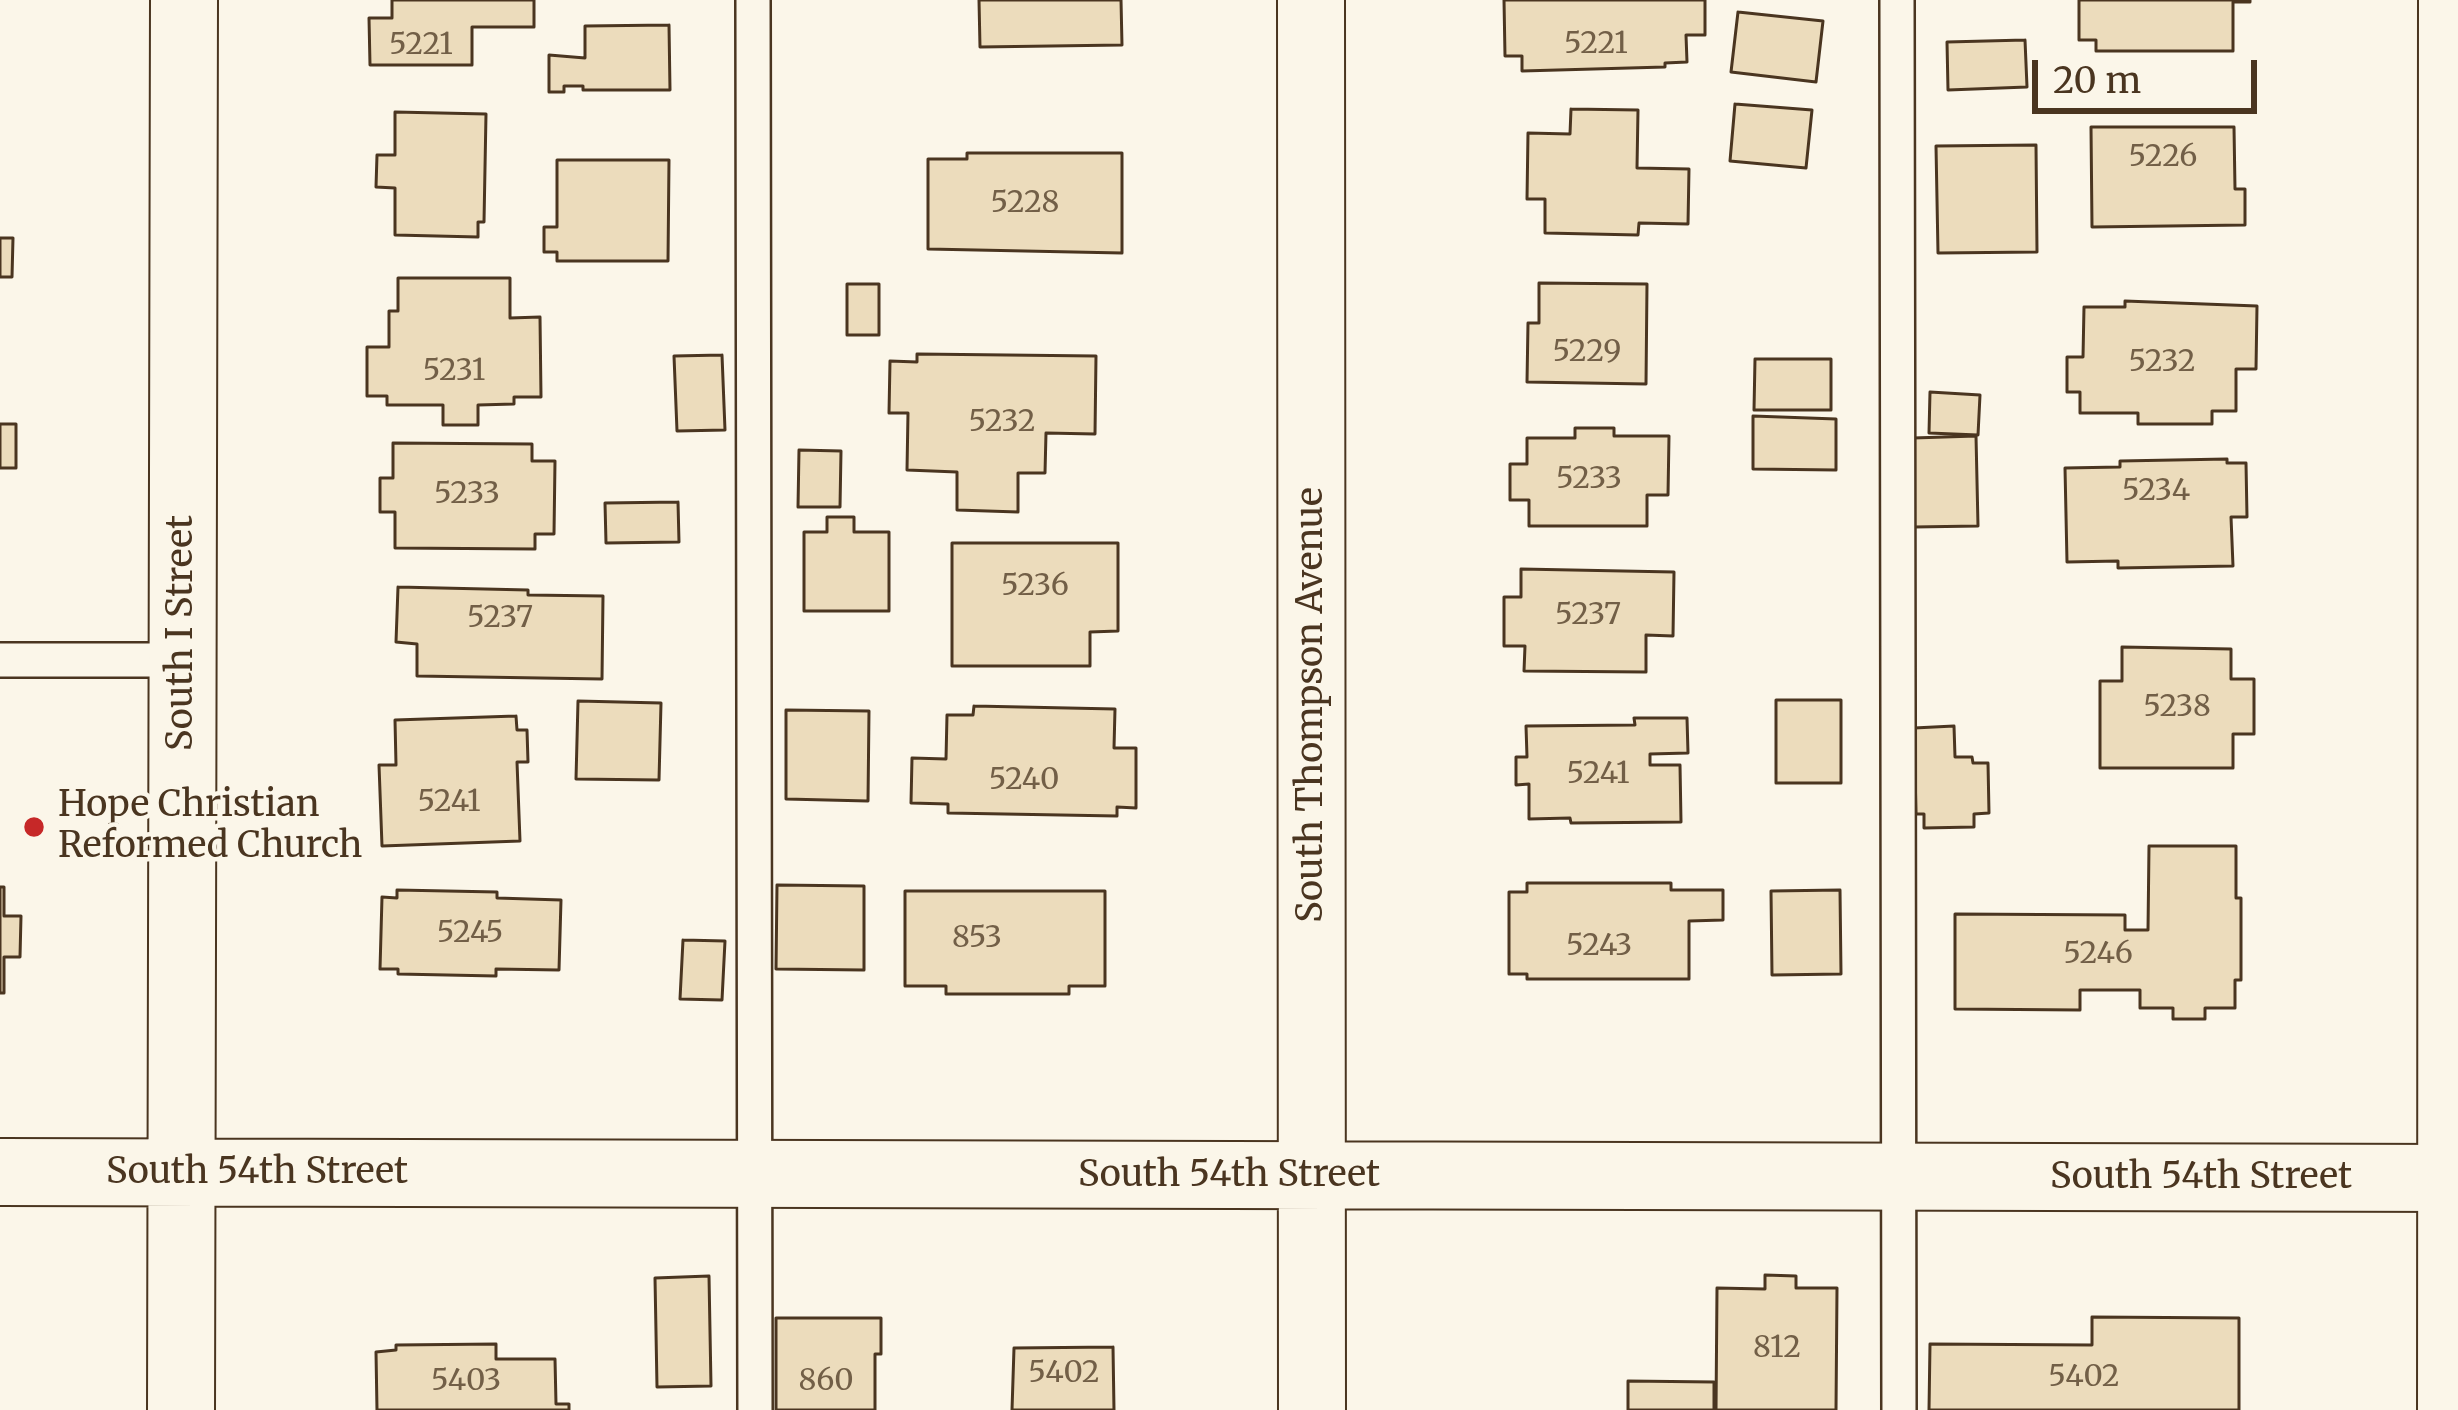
<!DOCTYPE html>
<html>
<head>
<meta charset="utf-8">
<style>
	body { margin:0 }
	#map { position:relative; width:2458px; height:1410px; overflow:hidden; background:#fbf6e9; font-family:Merriweather,serif }
	canvas { display:block }
	.scale { position:absolute; left:2032px; top:60px; width:225px; height:54px; box-sizing:border-box; border:6px solid #4a3520; border-top:0; padding-left:15px; font-size:36px; line-height:42px; white-space:nowrap; color:#4a3520; -webkit-text-stroke:9px #fbf6e9; paint-order:stroke }
</style>
</head>
<body>
<div id="map">
<canvas width="2458" height="1410"></canvas>
<div class="scale">20 m</div>
</div>
<script>
const ctx = document.querySelector('canvas').getContext('2d');
ctx.lineJoin = 'round';
function fillPath(path, color) { ctx.fillStyle = color; ctx.fill(path, 'evenodd'); }
const poly = rows => new Path2D(rows.map(r => 'M' + r).join(''));
function trace(path, color, width, dash) { ctx.strokeStyle = color; ctx.lineWidth = width; ctx.lineCap = dash ? 'butt' : 'round'; ctx.setLineDash(dash || []); ctx.stroke(path); }
function label(font, color, halo, rows, align = 'center') {
  ctx.font = font + ' Merriweather,serif'; ctx.lineWidth = 9; ctx.setLineDash([]); ctx.textBaseline = 'middle'; ctx.strokeStyle = halo; ctx.fillStyle = color; for (const [text, x, y, turn = 0] of rows) {
    ctx.save(); ctx.translate(x, y); ctx.rotate((+turn || 0) * Math.PI / 180); ctx.textAlign = isNaN(turn) ? turn : align; if (halo) ctx.strokeText(text, 0, 0); ctx.fillText(text, 0, 0); ctx.restore();
  }
}
const building = poly([
	[392,0,534,0,534,27,472,27,472,65,370,65,369,18,392,18,392,0],
	[979,0,1121,0,1122,45,980,47,979,0],
	[1504,0,1705,0,1705,35,1686,35,1687,62,1665,63,1665,67,1522,71,1522,56,1505,56,1504,0],
	[2079,0,2250,0,2250,2,2233,2,2233,51,2096,51,2096,40,2079,40,2079,0],
	[1738,12,1823,21,1816,82,1731,72,1738,12],
	[669,25,670,90,583,90,583,86,564,86,564,92,549,92,549,55,585,58,585,26,669,25],
	[2025,40,2027,87,1948,90,1947,42,2025,40],
	[1735,104,1812,110,1806,168,1730,161,1735,104],
	[1571,109,1638,110,1637,168,1689,169,1688,224,1639,223,1638,235,1545,233,1545,199,1527,199,1528,133,1570,134,1571,109],
	[395,112,486,114,484,222,478,222,478,237,395,235,395,188,376,187,377,155,395,155,395,112],
	[2091,127,2234,127,2235,189,2245,189,2245,225,2092,227,2091,127],
	[2036,145,2037,252,1938,253,1936,146,2036,145],
	[967,153,1122,153,1122,253,928,249,928,159,967,159,967,153],
	[557,160,669,160,668,261,557,261,557,252,544,252,544,227,557,227,557,160],
	[0,238,13,238,12,277,0,277,0,238],
	[398,278,510,278,510,318,540,317,541,397,514,397,514,404,478,405,478,425,443,425,443,405,387,405,387,396,367,396,367,347,389,347,389,311,398,311,398,278],
	[1539,283,1647,284,1646,384,1527,382,1528,323,1539,323,1539,283],
	[847,284,879,284,879,335,847,335,847,284],
	[2125,301,2257,306,2256,369,2236,369,2236,411,2212,411,2212,424,2138,424,2138,413,2080,413,2080,392,2067,392,2067,357,2083,357,2084,307,2125,307,2125,301],
	[917,354,1096,356,1095,434,1046,433,1045,473,1018,473,1018,512,957,510,957,472,907,470,908,413,889,413,890,361,917,362,917,354],
	[722,355,725,430,677,431,674,356,722,355],
	[1755,359,1831,359,1831,410,1754,410,1755,359],
	[1930,392,1980,395,1978,435,1929,433,1930,392],
	[1753,416,1836,419,1836,470,1753,469,1753,416],
	[0,424,16,424,16,468,0,468,0,424],
	[1575,428,1614,428,1614,436,1669,436,1668,495,1647,495,1647,526,1529,526,1529,500,1510,500,1510,464,1527,464,1527,438,1575,438,1575,428],
	[1976,436,1978,526,1914,527,1913,438,1976,436],
	[393,443,532,444,532,461,555,461,554,534,535,534,535,549,395,548,395,512,380,512,380,478,393,478,393,443],
	[799,450,841,451,840,507,798,507,799,450],
	[2227,459,2227,463,2246,463,2247,517,2231,517,2233,566,2118,568,2118,561,2067,562,2065,468,2120,467,2120,461,2227,459],
	[678,502,679,542,606,543,605,503,678,502],
	[827,517,854,517,854,532,889,532,889,611,804,611,804,532,827,532,827,517],
	[952,543,1118,543,1118,631,1090,632,1090,666,952,666,952,543],
	[1521,569,1674,572,1673,636,1646,635,1646,672,1524,671,1525,646,1504,646,1504,597,1521,597,1521,569],
	[398,587,528,590,528,595,603,596,602,679,417,676,417,644,396,642,398,587],
	[2122,647,2231,649,2231,679,2254,679,2254,734,2233,734,2233,768,2100,768,2100,681,2122,681,2122,647],
	[1776,700,1841,700,1841,783,1776,783,1776,700],
	[578,701,661,703,659,780,576,779,578,701],
	[974,706,1115,709,1114,748,1136,748,1136,808,1117,807,1117,816,948,813,948,804,911,803,912,758,946,759,947,715,973,715,974,706],
	[786,710,869,711,868,801,786,799,786,710],
	[516,716,517,730,527,730,528,762,517,762,520,841,382,846,379,765,396,765,395,720,516,716],
	[1634,718,1687,718,1688,753,1650,754,1650,765,1680,765,1681,822,1571,823,1570,818,1529,819,1529,784,1516,785,1516,757,1527,757,1526,726,1635,725,1634,718],
	[1954,726,1955,757,1972,757,1973,763,1988,763,1989,813,1974,814,1974,827,1924,828,1924,814,1916,814,1914,728,1954,726],
	[2149,846,2236,846,2236,898,2241,898,2241,980,2235,980,2235,1008,2205,1008,2205,1019,2173,1019,2173,1008,2140,1008,2140,990,2080,990,2080,1010,1955,1009,1955,914,2125,915,2125,930,2148,930,2149,846],
	[1527,883,1671,883,1671,890,1723,890,1723,920,1689,921,1689,979,1527,979,1527,974,1509,974,1509,892,1527,892,1527,883],
	[777,885,864,886,864,970,776,969,777,885],
	[0,887,4,887,4,916,21,916,20,957,4,957,4,993,0,993,0,887],
	[397,890,497,892,497,898,561,900,559,970,496,969,496,976,398,974,398,969,380,969,382,897,397,898,397,890],
	[1840,890,1841,974,1772,975,1771,891,1840,890],
	[905,891,1105,891,1105,986,1069,986,1069,994,946,994,946,986,905,986,905,891],
	[683,940,725,941,722,1000,680,999,683,940],
	[1765,1275,1796,1276,1796,1288,1837,1288,1836,1410,1716,1410,1717,1288,1765,1289,1765,1275],
	[709,1276,711,1386,657,1387,655,1278,709,1276],
	[2092,1317,2239,1318,2239,1410,1929,1410,1930,1344,2092,1345,2092,1317],
	[776,1318,881,1318,881,1354,875,1354,875,1410,776,1410,776,1318],
	[496,1344,496,1359,555,1359,556,1404,569,1404,569,1410,377,1410,376,1352,396,1350,396,1345,496,1344],
	[1113,1347,1114,1410,1012,1410,1014,1348,1113,1347],
	[1628,1381,1714,1382,1714,1410,1628,1410,1628,1381]
]);
const service = poly([
	[753,0,755,1410],
	[1897,0,1899,1410],
	[0,660,182,660]
]);
const minor = poly([
	[1311,0,1312,1410],
	[0,1172,2458,1178],
	[181,1410,184,0]
]);
const secondary = poly([
	[2451,1410,2452,0]
]);
const markers = [
	[34,827,12,"#c62828"]
];
const numberNames = [
	["5221",1596,45],
	["5221",421,46],
	["5226",2163,158],
	["5228",1025,204],
	["5229",1587,353],
	["5232",2162,363],
	["5231",454,372],
	["5232",1002,423],
	["5233",1589,480],
	["5234",2156,492],
	["5233",467,495],
	["5236",1035,587],
	["5237",1588,616],
	["5237",500,619],
	["5238",2177,708],
	["5241",1598,775],
	["5240",1024,781],
	["5241",449,803],
	["5245",470,934],
	["853",977,939],
	["5243",1599,947],
	["5246",2098,955],
	["812",1777,1349],
	["5402",1064,1374],
	["5402",2084,1378],
	["5403",466,1382],
	["860",826,1382]
];
const streetNames = [
	["South I Street",182,633,-90],
	["South Thompson Avenue",1312,705,-90],
	["South 54th Street",257,1173],
	["South 54th Street",1229,1176],
	["South 54th Street",2201,1178]
];
const poiNames = [
	["Hope Christian",58,806],
	["Reformed Church",58,847]
];
fillPath(building, '#ecdcbc');
trace(building, '#4a3520', 3);
trace(service, '#4a3520', 38);
trace(minor, '#4a3520', 70);
trace(secondary, '#4a3520', 70);
trace(service, '#fbf6e9', 33);
trace(minor, '#fbf6e9', 66);
trace(secondary, '#fbf6e9', 66);
for (const [x, y, r, color] of markers) { const dot = new Path2D(); dot.arc(x, y, r, 0, 2 * Math.PI); ctx.fillStyle = color; ctx.fill(dot); trace(dot, '#fbf6e9', 4.5); }
label('30px', '#725f47', null, numberNames);
label('36px', '#4a3520', '#fbf6e9', streetNames);
label('36px', '#4a3520', '#fbf6e9', poiNames, 'left');
</script>
</body>
</html>
